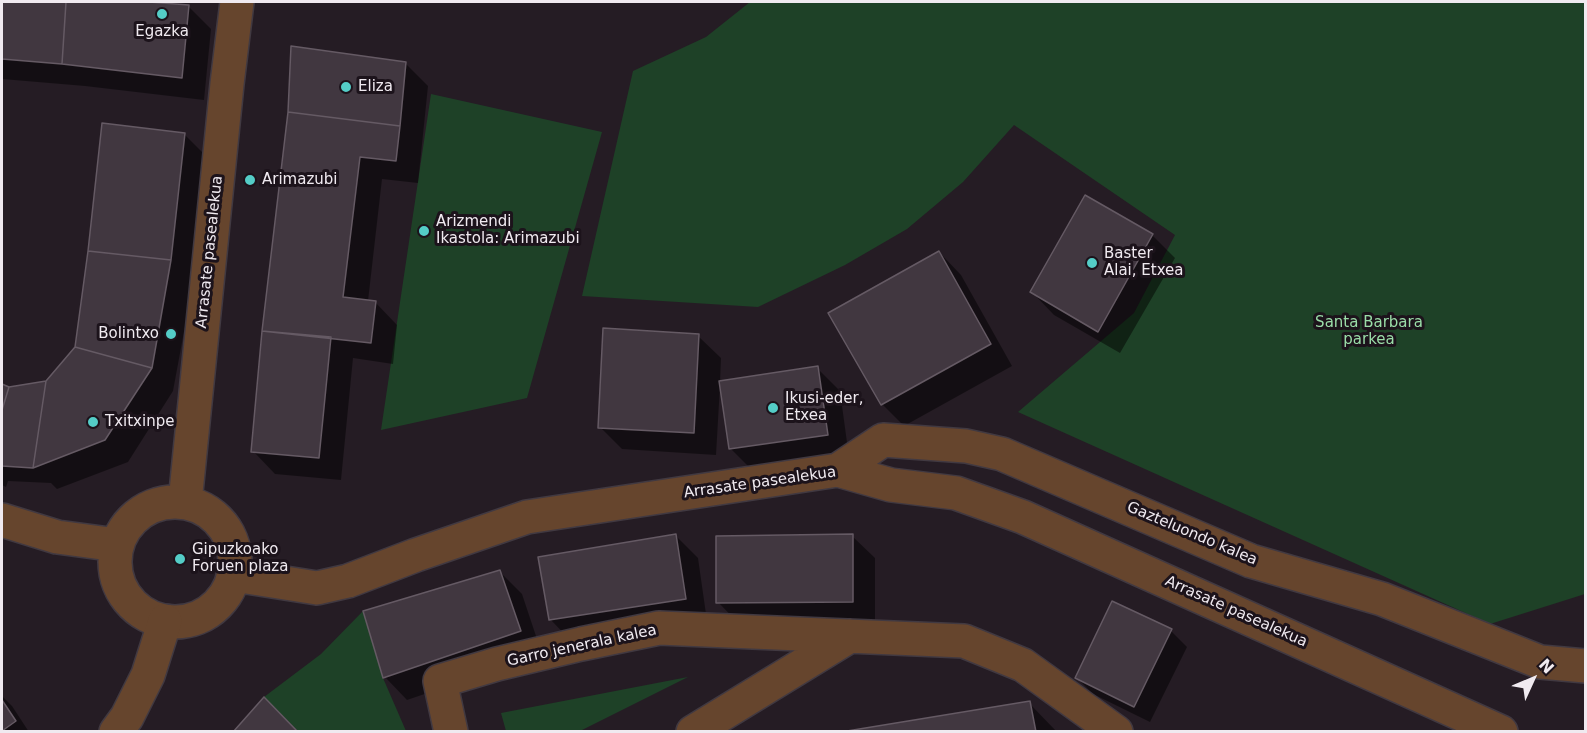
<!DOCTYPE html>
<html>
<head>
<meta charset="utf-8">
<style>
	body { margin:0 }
	#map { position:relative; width:1587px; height:733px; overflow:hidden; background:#251c24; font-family:"DejaVu Sans",sans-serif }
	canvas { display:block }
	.frame { position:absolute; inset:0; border:3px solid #f0eaf0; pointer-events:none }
	.north { position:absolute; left:1503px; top:649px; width:60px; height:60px; -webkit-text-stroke:4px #1c131b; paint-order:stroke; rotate:46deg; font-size:16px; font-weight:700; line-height:24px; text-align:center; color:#f0eaf0 }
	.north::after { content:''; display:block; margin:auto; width:21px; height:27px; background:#f0eaf0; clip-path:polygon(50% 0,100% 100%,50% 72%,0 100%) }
</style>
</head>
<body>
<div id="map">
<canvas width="1587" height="733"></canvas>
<div class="frame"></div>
<div class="north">N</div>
</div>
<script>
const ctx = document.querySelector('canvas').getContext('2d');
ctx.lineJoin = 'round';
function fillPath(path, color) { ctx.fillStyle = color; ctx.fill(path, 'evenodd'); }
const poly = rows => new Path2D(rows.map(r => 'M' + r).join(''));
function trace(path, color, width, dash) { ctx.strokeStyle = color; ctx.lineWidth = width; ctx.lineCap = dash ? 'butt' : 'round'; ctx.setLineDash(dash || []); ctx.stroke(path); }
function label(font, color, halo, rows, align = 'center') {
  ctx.font = font + ' "DejaVu Sans",sans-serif'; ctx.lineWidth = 6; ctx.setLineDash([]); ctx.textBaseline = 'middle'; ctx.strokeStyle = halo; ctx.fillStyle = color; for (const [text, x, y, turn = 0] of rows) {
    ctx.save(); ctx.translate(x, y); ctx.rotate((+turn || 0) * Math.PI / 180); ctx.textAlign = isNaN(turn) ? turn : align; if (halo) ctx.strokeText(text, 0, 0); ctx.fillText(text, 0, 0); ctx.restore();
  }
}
const green = poly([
	[750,2,1585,2,1585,594,1490,624,1018,412,1134,313,1175,235,1014,125,963,182,907,229,845,265,758,307,582,296,633,71,706,37],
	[431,94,602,132,527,398,381,430],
	[363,611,383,678,406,731,298,731,264,697,321,654],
	[688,677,580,731,506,731,501,713]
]);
const shadow = poly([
	[2,2,130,2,189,7,211,29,204,100,85,86,2,79],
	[405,63,428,86,418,183,382,179,368,301,375,302,397,325,393,364,353,358,341,480,275,474,253,451,264,330],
	[184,134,207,157,193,283,173,391,128,462,57,489,51,483,8,481,6,487,2,485,2,386,8,388,45,382,77,348],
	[1152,235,1175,258,1120,353,1054,315,1032,292],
	[939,252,961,275,1012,366,904,426,882,404],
	[698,336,721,358,720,383,817,368,840,391,849,457,753,471,730,448,721,386,720,386,716,455,622,449,600,427],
	[676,536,698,558,707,621,572,642,550,619],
	[852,536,875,558,875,624,740,625,718,602],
	[500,572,522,594,542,654,407,700,385,677],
	[1171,631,1187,647,1150,722,1093,694,1077,678],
	[2,696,12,706,29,732,2,732],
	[1029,703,1057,732,850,732]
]);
const building = poly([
	[2,2,66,2,62,64,2,59,2,2],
	[66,2,149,2,189,5,182,78,62,64,66,2],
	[291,46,406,62,400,126,288,112,291,46],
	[288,112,400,126,396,161,360,157,343,297,376,301,371,343,262,331,288,112],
	[102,123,185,133,171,260,88,251,102,123],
	[1085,195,1153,234,1098,332,1030,292,1085,195],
	[88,251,171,260,152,368,75,347,88,251],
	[939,251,991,344,881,405,828,313,939,251],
	[603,328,699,334,694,433,598,428,603,328],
	[262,331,331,337,319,458,251,452,262,331],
	[75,347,152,368,105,440,33,468,46,381,75,347],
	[818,366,828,435,729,449,719,381,818,366],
	[46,381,33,468,2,466,2,410,9,387,46,381],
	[2,384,9,387,2,410,2,384],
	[676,534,686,599,549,620,538,557,676,534],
	[853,534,853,602,716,603,716,536,853,534],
	[500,570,521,631,383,678,363,611,500,570],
	[1112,601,1172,629,1134,707,1075,678,1112,601],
	[264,697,298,732,233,732,264,697],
	[2,700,16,721,2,731,2,700],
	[1030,701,1036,732,841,732,1030,701]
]);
const minor = poly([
	[838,470,883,440,966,446,1002,454,1251,561,1382,599,1540,662,1586,666],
	[185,502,227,84,237,2],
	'115 562a60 60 0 1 1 120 0a60 60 0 1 1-120 0Z',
	[2,520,57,537,117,545],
	[234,575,317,588,348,581,416,555,527,517,838,470,891,485,956,493,1023,517,1501,732],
	[451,732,440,681,497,664,581,644,659,628,964,641,1023,665,1116,732],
	[693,732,850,636]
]);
const tertiary = poly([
	[116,732,127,717,148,675,165,621]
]);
const markers = [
	[162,14,6,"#54cdc7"],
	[346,87,6,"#54cdc7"],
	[250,180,6,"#54cdc7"],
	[424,231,6,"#54cdc7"],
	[1092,263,6,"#54cdc7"],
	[171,334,6,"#54cdc7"],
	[773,408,6,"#54cdc7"],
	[93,422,6,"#54cdc7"],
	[180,559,6,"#54cdc7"]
];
const poiNames = [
	["Egazka",162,32,"center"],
	["Eliza",358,87],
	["Arimazubi",262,180],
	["Arizmendi",436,222],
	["Ikastola: Arimazubi",436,239],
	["Baster",1104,254],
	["Alai, Etxea",1104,271],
	["Bolintxo",159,334,"right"],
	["Ikusi-eder,",785,399],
	["Etxea",785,416],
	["Txitxinpe",105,422],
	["Gipuzkoako",192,550],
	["Foruen plaza",192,567]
];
const streetNames = [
	["Arrasate pasealekua",210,252,-84],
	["Arrasate pasealekua",760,483,-8],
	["Gazteluondo kalea",1192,534,23],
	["Arrasate pasealekua",1236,612,24],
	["Garro jenerala kalea",582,646,-12]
];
const parkNames = [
	["Santa Barbara",1369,323],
	["parkea",1369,340]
];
fillPath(green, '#1e4127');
fillPath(shadow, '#0007');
fillPath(building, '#413740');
trace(building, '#655a64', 1.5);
trace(minor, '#413941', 36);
trace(tertiary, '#413941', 36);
trace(minor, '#66452d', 33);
trace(tertiary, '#66452d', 33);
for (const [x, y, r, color] of markers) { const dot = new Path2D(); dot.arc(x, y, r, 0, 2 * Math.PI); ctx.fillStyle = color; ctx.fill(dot); trace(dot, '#1c131b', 2); }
label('15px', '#f0eaf0', '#1c131b', poiNames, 'left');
label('15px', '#f0eaf0', '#1c131b', streetNames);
label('15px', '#9adda8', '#1c131b', parkNames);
</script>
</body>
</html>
